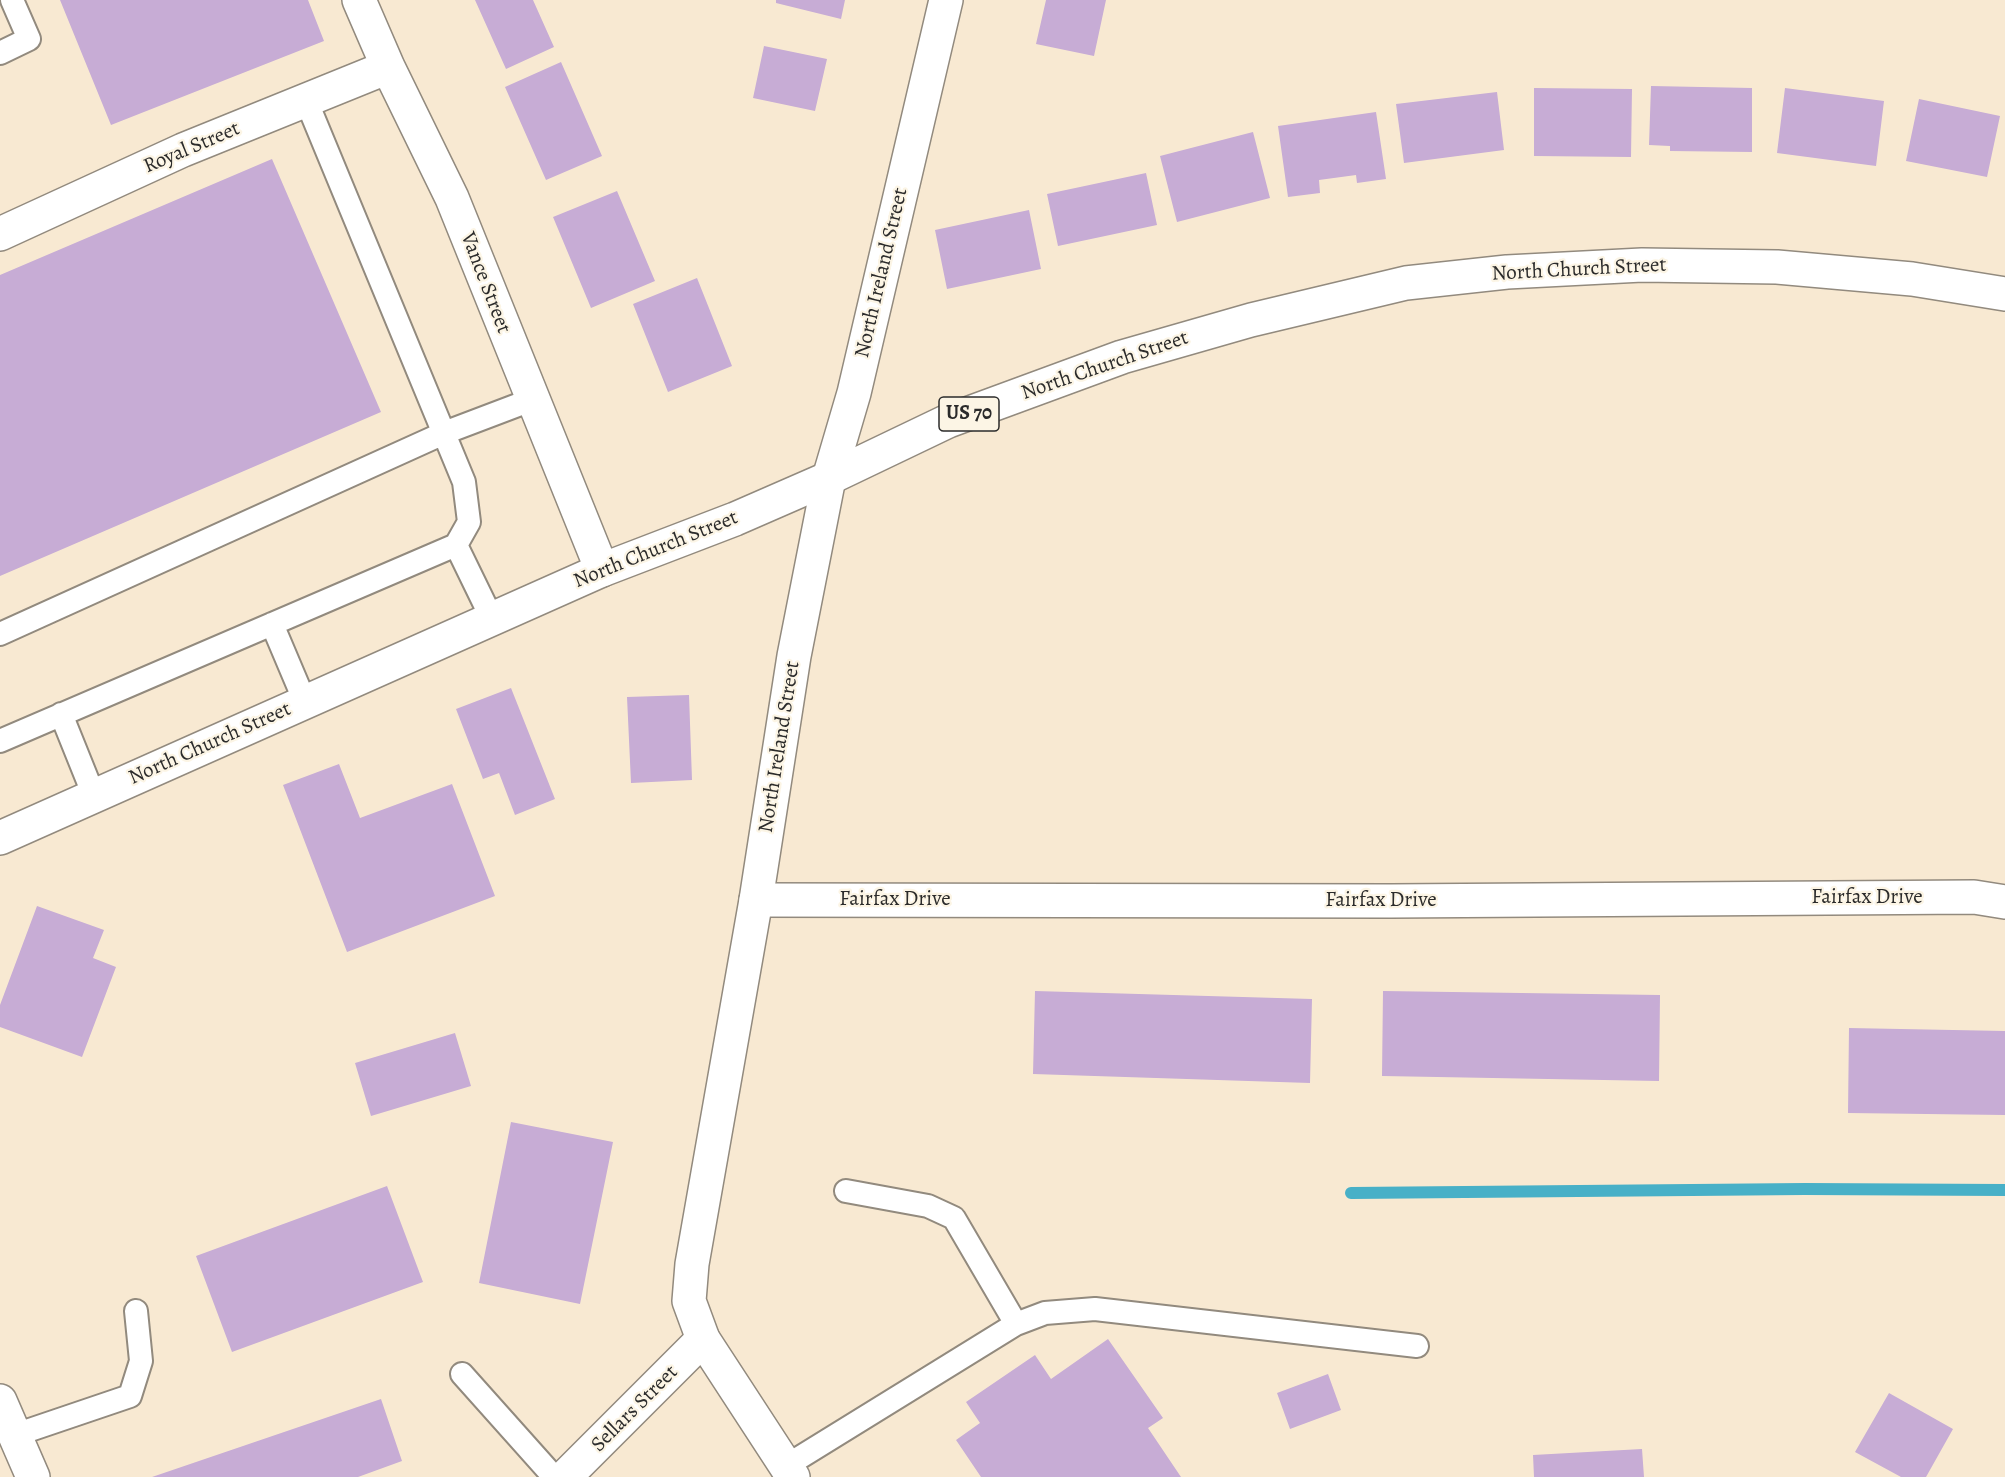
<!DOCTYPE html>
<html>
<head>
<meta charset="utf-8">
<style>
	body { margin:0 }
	canvas { display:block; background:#f8e9d2 }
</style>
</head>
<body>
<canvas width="2005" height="1477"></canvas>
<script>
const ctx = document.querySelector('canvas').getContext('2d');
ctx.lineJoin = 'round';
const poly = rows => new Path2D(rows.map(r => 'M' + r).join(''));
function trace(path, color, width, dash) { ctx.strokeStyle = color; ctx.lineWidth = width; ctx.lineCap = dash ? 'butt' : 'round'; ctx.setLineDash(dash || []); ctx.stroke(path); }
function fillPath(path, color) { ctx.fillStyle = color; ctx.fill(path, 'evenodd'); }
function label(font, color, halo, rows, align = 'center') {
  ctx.font = font + ' Alegreya,serif'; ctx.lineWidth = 4.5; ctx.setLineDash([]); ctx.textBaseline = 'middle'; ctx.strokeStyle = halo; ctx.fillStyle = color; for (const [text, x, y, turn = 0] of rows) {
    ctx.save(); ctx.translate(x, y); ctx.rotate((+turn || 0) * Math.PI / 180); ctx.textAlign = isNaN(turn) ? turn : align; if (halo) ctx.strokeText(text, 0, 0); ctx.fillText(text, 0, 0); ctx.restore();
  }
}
const stream = poly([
	[1351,1193,1805,1189,2005,1190]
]);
const building = poly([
	[60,0,308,0,324,41,111,125],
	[475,0,533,0,554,47,506,69],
	[776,0,845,0,841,19,776,3],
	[1046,0,1106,0,1094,56,1036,44],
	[764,46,827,59,815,111,753,98],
	[561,62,602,156,546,180,505,87],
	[1651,86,1752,88,1752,152,1670,151,1670,146,1649,145],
	[1534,88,1632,89,1631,157,1534,156],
	[1785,88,1884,101,1876,166,1777,153],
	[1497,92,1504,150,1404,163,1396,104],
	[1919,99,2000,116,1987,177,1906,161],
	[1376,112,1386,179,1357,183,1356,175,1319,180,1320,193,1288,197,1278,126],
	[1253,132,1270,198,1177,222,1160,156],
	[272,159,381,412,0,576,0,275],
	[1146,173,1157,225,1058,246,1047,194],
	[617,191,655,281,591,308,553,217],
	[1029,210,1041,269,947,289,935,230],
	[697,278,732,366,668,392,633,304],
	[511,688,555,799,515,815,499,773,483,779,456,709],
	[689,695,692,780,631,783,627,697],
	[339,764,360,818,452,784,495,896,347,952,283,785],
	[37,906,104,930,93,958,116,967,82,1057,0,1027,0,1005],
	[1035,991,1312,999,1310,1083,1033,1074],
	[1383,991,1660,995,1659,1081,1382,1076],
	[1849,1028,2005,1031,2005,1115,1848,1113],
	[455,1033,471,1086,371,1116,355,1063],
	[511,1122,613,1142,580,1304,479,1283],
	[387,1186,423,1282,232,1352,196,1256],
	[1108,1339,1163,1418,1148,1428,1181,1477,981,1477,956,1440,980,1423,966,1402,1035,1355,1051,1379],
	[1328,1374,1341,1410,1290,1429,1277,1393],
	[1889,1393,1953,1429,1926,1477,1901,1477,1855,1452],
	[381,1399,402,1461,358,1477,152,1477],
	[1642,1449,1644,1477,1534,1477,1533,1455]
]);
const lane = poly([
	[0,53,29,39,12,0],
	[456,545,492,619],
	[272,624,305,702],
	[0,634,444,433,531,400],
	[61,714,94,796],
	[0,741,456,545,469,522,464,482,306,100],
	[846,1191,928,1206,954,1218,1016,1324],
	[462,1374,554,1477],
	[15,1435,130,1396,141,1361,136,1311],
	[786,1466,1016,1324,1045,1313,1095,1309,1417,1346]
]);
const street = poly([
	[359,0,388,67,452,198,602,570],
	[0,234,183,150,388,67],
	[756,900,1391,901,1974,897,2005,902],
	[0,1401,33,1477],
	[565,1477,703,1339]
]);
const secondary = poly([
	[793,1477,703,1339,689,1301,692,1264,756,900,794,656,829,478,854,393,946,0]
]);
const primary = poly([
	[0,838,602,570,735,519,829,478,948,421,1122,357,1251,320,1406,283,1507,272,1642,265,1777,267,1912,279,2005,294]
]);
const shields = [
	[969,414,60]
];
const shieldNames = [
	["US 70",969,414]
];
const streetNames = [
	["Royal Street",192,148,-23],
	["North Church Street",1579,270,-3],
	["North Ireland Street",882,273,-77],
	["Vance Street",485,283,69],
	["North Church Street",1105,366,-19],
	["North Church Street",656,550,-22],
	["North Church Street",210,744,-24],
	["North Ireland Street",780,747,-81],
	["Fairfax Drive",1867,898],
	["Fairfax Drive",895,900],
	["Fairfax Drive",1381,901],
	["Sellars Street",635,1409,-45]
];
trace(stream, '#48b0c7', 12);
fillPath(building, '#c7acd5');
trace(lane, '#928a7e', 26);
trace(street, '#928a7e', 36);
trace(secondary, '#928a7e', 36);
trace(primary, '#928a7e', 36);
trace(lane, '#fff', 22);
trace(street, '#fff', 33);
trace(secondary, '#fff', 33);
trace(primary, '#fff', 33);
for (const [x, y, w] of shields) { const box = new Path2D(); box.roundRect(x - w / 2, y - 17, w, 34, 4.5); ctx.fillStyle = '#fcf5e5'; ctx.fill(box); trace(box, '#2b2b2b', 1.5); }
label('bold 20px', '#2b2b2b', null, shieldNames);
label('21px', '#2b2b2b', '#fcf5e5', streetNames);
</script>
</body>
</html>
